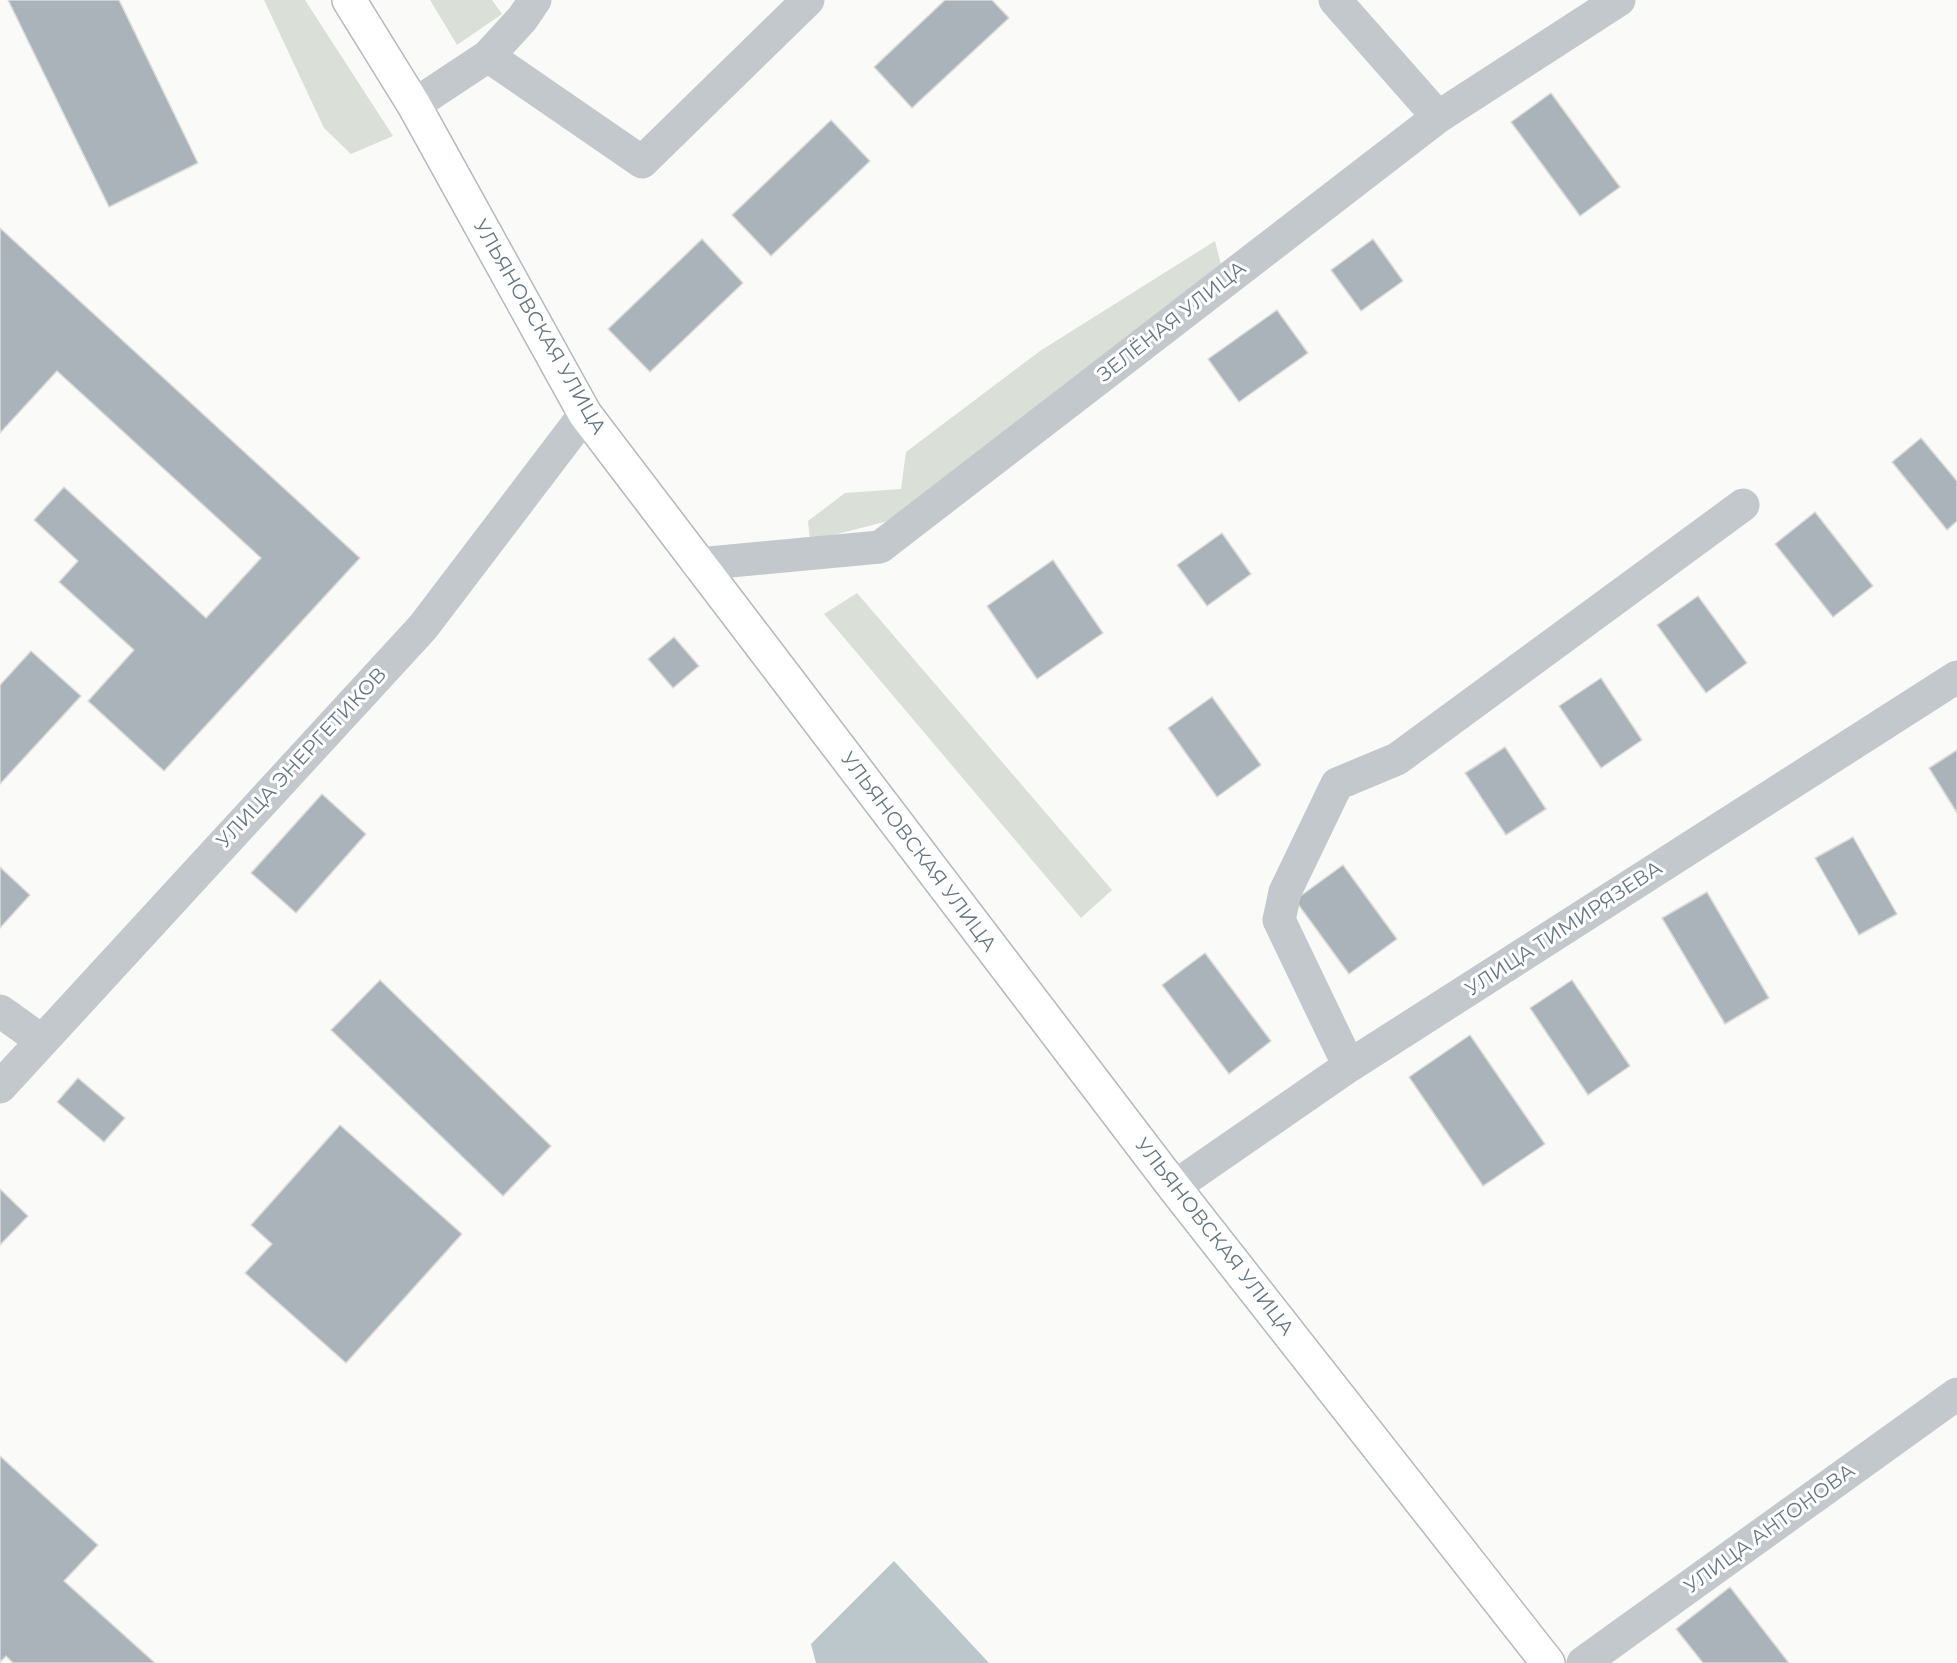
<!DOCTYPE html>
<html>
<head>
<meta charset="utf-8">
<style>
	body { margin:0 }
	canvas { display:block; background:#fafaf8 }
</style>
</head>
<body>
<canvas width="1957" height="1663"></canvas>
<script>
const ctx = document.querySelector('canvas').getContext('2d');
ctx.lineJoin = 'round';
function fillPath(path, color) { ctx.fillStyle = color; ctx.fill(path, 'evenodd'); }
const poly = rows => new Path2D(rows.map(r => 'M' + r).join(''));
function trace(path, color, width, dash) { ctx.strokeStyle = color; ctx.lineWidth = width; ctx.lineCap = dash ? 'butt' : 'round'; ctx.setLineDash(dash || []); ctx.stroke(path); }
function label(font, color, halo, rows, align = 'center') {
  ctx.font = font + ' Montserrat,sans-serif'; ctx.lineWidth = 6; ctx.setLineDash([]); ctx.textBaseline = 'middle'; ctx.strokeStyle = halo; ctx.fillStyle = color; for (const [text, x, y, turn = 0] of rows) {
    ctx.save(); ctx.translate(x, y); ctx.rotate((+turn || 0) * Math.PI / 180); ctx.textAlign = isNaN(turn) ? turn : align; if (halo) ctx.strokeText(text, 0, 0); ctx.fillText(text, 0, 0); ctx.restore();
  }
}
const green = poly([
	[264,0,305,0,393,136,351,154,324,128],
	[430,0,492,0,502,14,457,45],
	[1215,241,1222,269,892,520,810,541,808,521,845,493,901,489,906,452,1040,351],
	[857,593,1112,890,1081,918,824,614]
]);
const water = poly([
	[894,1561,989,1663,816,1663,811,1644]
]);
const building = poly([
	[8,0,119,0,198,163,109,207,8,0],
	[945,0,992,0,1009,18,912,108,874,67,945,0],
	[1551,93,1620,187,1580,216,1511,122,1551,93],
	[831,120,870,161,771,256,732,215,831,120],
	[0,228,360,558,164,771,88,701,134,650,59,582,78,561,34,520,64,487,206,618,261,558,57,371,0,433,0,228],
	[702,239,743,283,650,372,608,329,702,239],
	[1373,239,1403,281,1361,311,1331,270,1373,239],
	[1277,310,1308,353,1239,402,1208,359,1277,310],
	[1921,438,1957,481,1957,521,1947,530,1892,462,1921,438],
	[1815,512,1873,586,1833,617,1775,544,1815,512],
	[1222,533,1251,574,1207,606,1177,565,1222,533],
	[1053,560,1103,633,1037,679,987,606,1053,560],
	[1698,596,1747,663,1706,693,1657,625,1698,596],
	[674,637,699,666,673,688,648,659,674,637],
	[31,651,81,696,0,784,0,685,31,651],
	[1601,678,1642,740,1601,768,1559,706,1601,678],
	[1212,697,1261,765,1217,797,1168,728,1212,697],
	[1505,747,1546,809,1506,835,1465,773,1505,747],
	[1957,750,1957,813,1929,768,1957,750],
	[322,794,366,834,296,913,251,873,322,794],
	[1853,837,1897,914,1859,935,1815,858,1853,837],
	[1343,865,1397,939,1349,974,1295,900,1343,865],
	[0,867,30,895,0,928,0,867],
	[1707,892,1769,998,1725,1024,1662,918,1707,892],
	[1205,953,1271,1041,1229,1074,1162,985,1205,953],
	[380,980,551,1146,503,1196,331,1030,380,980],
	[1572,980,1630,1066,1588,1095,1530,1008,1572,980],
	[1470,1035,1545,1144,1483,1186,1409,1077,1470,1035],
	[78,1078,125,1118,104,1142,57,1102,78,1078],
	[340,1125,462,1234,346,1363,245,1273,272,1244,251,1225,340,1125],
	[0,1189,28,1216,0,1245,0,1189],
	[0,1456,98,1545,64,1581,155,1663,13,1663,6,1656,0,1662,0,1456],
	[1730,1587,1789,1663,1703,1663,1676,1629,1730,1587]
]);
const street = poly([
	[1335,0,1438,117],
	[488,56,642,162,808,0],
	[414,105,488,56,522,19,535,0],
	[698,564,880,547,1438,117,1619,0],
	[0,1011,42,1041],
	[1349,1066,1279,920,1285,892,1337,784,1397,759,1743,505],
	[0,1087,423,627,585,414],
	[1174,1187,1349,1066,1957,677],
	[1583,1663,1957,1394]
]);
const secondary = poly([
	[349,0,414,105,585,414,1174,1187,1548,1663]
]);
const streetNames = [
	["ЗЕЛЁНАЯ УЛИЦА",1172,322,-38],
	["УЛЬЯНОВСКАЯ УЛИЦА",539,327,60],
	["УЛИЦА ЭНЕРГЕТИКОВ",302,758,-47],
	["УЛЬЯНОВСКАЯ УЛИЦА",918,852,53],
	["УЛИЦА ТИМИРЯЗЕВА",1564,929,-33],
	["УЛЬЯНОВСКАЯ УЛИЦА",1214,1237,52],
	["УЛИЦА АНТОНОВА",1770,1529,-36]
];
fillPath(green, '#dadfd7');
fillPath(water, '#bbc7cb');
fillPath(building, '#aab3b9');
trace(building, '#dcdcda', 1.5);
trace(secondary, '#b3babf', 36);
trace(street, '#c3c8cc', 33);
trace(secondary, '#fff', 33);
label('20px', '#657683', '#fff', streetNames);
</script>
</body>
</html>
